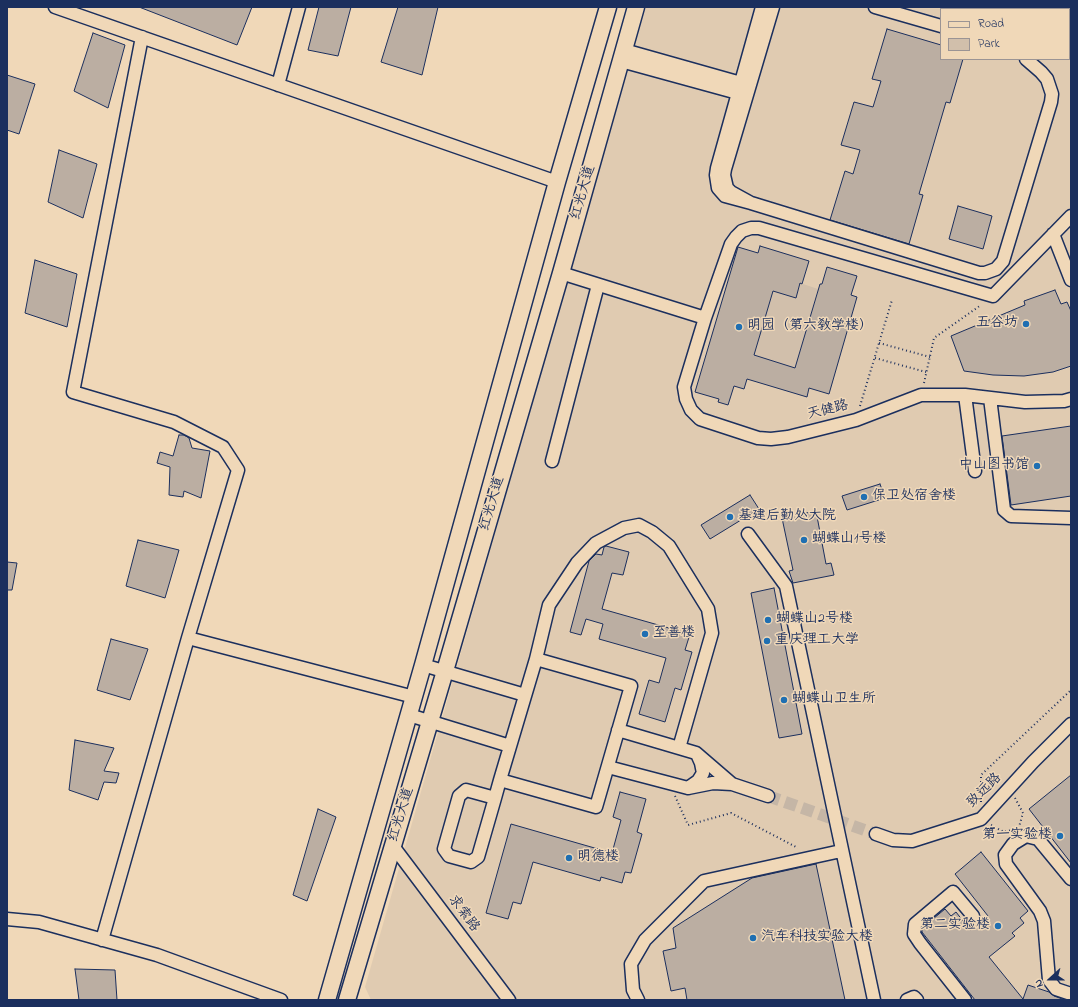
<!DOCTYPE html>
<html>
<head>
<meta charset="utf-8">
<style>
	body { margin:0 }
	#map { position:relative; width:1078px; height:1007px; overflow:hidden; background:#f0d8b8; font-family:"Indie Flower",sans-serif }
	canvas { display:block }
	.frame { position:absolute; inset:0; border:8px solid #1b2f5e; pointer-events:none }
	.legend { position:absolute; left:940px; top:8px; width:130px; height:52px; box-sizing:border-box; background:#f0d8b8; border:1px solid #9b9494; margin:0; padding:5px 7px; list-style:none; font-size:12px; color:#1b2f5e }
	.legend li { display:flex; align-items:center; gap:8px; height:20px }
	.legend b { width:20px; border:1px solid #9b9494 }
	.north { position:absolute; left:1030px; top:959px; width:40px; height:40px; -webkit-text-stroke:3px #f0d8b8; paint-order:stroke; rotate:249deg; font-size:11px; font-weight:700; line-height:16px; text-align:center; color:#1b2f5e }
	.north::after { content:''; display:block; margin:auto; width:14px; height:18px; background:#1b2f5e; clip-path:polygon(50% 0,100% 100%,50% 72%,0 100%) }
</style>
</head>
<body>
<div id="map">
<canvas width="1078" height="1007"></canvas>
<div class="frame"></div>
<ul class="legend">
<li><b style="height:5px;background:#f0d8b8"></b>Road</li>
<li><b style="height:11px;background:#d1bfab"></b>Park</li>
</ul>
<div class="north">N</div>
</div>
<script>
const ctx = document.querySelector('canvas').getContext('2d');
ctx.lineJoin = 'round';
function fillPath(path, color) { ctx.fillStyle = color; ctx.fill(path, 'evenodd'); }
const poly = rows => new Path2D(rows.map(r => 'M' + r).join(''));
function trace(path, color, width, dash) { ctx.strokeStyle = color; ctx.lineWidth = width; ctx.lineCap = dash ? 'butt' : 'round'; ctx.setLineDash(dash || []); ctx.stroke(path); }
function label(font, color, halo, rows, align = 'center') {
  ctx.font = font + ' "Indie Flower","LXGW WenKai TC",sans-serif'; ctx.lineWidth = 3; ctx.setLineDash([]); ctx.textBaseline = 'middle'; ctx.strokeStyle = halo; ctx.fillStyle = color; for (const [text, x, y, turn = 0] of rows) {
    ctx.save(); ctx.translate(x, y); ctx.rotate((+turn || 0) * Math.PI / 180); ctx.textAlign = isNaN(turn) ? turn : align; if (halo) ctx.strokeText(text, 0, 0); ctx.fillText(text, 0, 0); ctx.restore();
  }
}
const built = poly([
	[646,7,1071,7,1071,1000,371,1000,365,987],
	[941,9,1069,9,1069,59,941,59]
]);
const green = poly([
	[777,277,787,295,796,298,800,283,818,289,795,368,754,355]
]);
const building = poly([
	[139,7,252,7,237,45,139,7],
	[319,7,351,7,338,56,308,50,319,7],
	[398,7,438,7,422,75,381,62,398,7],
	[887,29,941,45,941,59,963,59,950,103,946,102,919,194,923,195,909,244,830,220,845,171,853,174,860,150,841,145,854,102,873,107,881,81,872,79,887,29],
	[93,33,125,45,108,108,74,91,93,33],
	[7,75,35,84,19,134,7,130,7,75],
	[59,150,97,164,83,218,48,202,59,150],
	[958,206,992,216,983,249,949,239,958,206],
	[760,246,809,261,802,284,800,283,796,298,773,291,754,355,795,368,820,284,822,284,827,267,857,276,851,295,857,297,829,394,809,388,807,397,747,379,744,389,734,386,728,405,718,402,719,399,695,392,738,247,758,253,760,246],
	[35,260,77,274,67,327,25,313,35,260],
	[1055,290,1061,304,1067,302,1071,311,1071,366,1053,372,1024,376,993,375,964,371,951,336,1025,305,1024,301,1055,290],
	[1071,426,1071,496,1011,505,1002,436,1071,426],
	[179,435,184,435,189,438,192,448,210,451,201,498,184,491,183,497,169,495,170,467,157,463,160,452,173,456,179,435],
	[880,484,885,498,847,510,842,496,880,484],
	[750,495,759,509,710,539,701,525,750,495],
	[816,511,826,564,831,563,834,575,793,583,789,571,793,570,782,518,816,511],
	[138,540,179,550,165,598,126,586,138,540],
	[606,546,629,552,623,575,612,573,602,609,690,634,685,650,692,652,681,690,675,688,665,722,639,714,649,680,659,683,666,658,599,639,603,624,586,619,581,635,570,632,589,561,596,554,602,555,604,547,606,546],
	[7,562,17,563,12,590,7,590,7,562],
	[774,588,802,734,779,738,751,593,774,588],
	[111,639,148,649,130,700,97,690,111,639],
	[75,740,114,748,104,771,119,773,116,783,104,782,98,800,69,790,75,740],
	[1071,775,1071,863,1029,809,1071,775],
	[620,792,646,799,637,832,642,834,631,873,625,872,622,883,601,877,600,881,533,862,521,904,513,902,508,919,486,913,511,824,612,853,621,820,613,817,620,792],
	[318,809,336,817,307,901,293,895,318,809],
	[981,852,1028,911,1020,918,1024,923,1012,933,1015,936,989,957,1023,999,1028,985,1049,992,1054,996,1065,1000,975,1000,922,932,922,928,945,909,951,916,956,912,970,930,988,916,955,874,981,852],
	[816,864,845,1000,687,1000,685,988,671,991,663,951,676,948,673,928,752,878,816,864],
	[75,969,115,970,117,1000,79,1000,75,969]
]);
const minorTunnel = poly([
	[768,796,876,834]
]);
const path = poly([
	[879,343,930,357],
	[875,358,926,372],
	[924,383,934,338,981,305],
	[860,406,892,300],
	[675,796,688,825,731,813,798,848],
	[1015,798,1023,813,1019,827],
	[981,802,981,775,1071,690],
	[991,825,1004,832,1012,830]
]);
const minor = poly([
	[55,7,557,182],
	[762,7,717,168,716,175,718,188,725,196,751,203,731,192,727,188,724,175,725,169,773,7],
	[875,7,941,26],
	[1011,9,1012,7],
	[624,50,748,85],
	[621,61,745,95],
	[278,85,299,7],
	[751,203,979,273,985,273,996,269,1003,261,1051,102,1052,94,1047,79,1041,72,1026,59],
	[1071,216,993,296,759,228,751,228,742,231,736,237,731,244,705,318,684,387,686,399,691,410,700,419,758,438,771,439,788,437,856,420,921,395,965,395,1025,402,1064,401,1071,399],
	[1053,234,1071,280],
	[561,273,705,318],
	[965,395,975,471],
	[990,398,1004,510,1011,516,1071,518],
	[552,461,598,285],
	[748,534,786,586,874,1000],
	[188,638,414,697],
	[536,659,549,605,577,563,596,543,624,528,639,525,652,532,669,546,708,609,712,633,679,748],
	[423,665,525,695],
	[409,715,510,746],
	[608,767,688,788,713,783,732,784,696,753,618,730],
	[732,784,768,796],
	[688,788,698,781,703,773,701,763,697,754],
	[495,798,466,790,459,796,444,849,449,856,471,862,478,857,495,798,500,780,536,659,631,686,596,807,500,780],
	[876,834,893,840,912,841,981,819,1033,762,1071,724],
	[393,846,509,1000],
	[1071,879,1038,839,1026,836,1013,844,1005,855,1006,864,1040,911,1044,921,1049,980,1056,989,1071,994],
	[7,919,39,922,157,955,281,1000],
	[102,940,188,638,238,470,223,447,174,422,73,392,142,37],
	[638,1000,633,990,631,964,645,940,704,881,841,851],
	[907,1000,914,997,917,1000],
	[965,1000,920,943,914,934,915,924,953,892,973,916]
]);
const major = poly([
	[327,1000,423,665,557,182,608,7],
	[347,1000,445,671,561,273,636,7]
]);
const markers = [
	[1026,324,4,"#1f6fb2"],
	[739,327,4,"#1f6fb2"],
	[1037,466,4,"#1f6fb2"],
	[864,497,4,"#1f6fb2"],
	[730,517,4,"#1f6fb2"],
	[804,540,4,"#1f6fb2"],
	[768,620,4,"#1f6fb2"],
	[645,634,4,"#1f6fb2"],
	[767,641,4,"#1f6fb2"],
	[784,700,4,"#1f6fb2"],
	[1060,836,4,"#1f6fb2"],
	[569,858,4,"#1f6fb2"],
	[998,926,4,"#1f6fb2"],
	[753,938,4,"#1f6fb2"]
];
const streetNames = [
	["红光大道",584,193,-74],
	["天健路",828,411,-14],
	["红光大道",493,504,-74],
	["致远路",985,791,-45],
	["红光大道",402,815,-73],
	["求索路",463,914,53]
];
const poiNames = [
	["五谷坊",1018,324,"right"],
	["明园（第六教学楼）",747,327],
	["中山图书馆",1029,466,"right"],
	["保卫处宿舍楼",872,497],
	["基建后勤处大院",738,517],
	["蝴蝶山1号楼",812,540],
	["蝴蝶山2号楼",776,620],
	["至善楼",653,634],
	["重庆理工大学",775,641],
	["蝴蝶山卫生所",792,700],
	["第一实验楼",1052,836,"right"],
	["明德楼",577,858],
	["第二实验楼",990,926,"right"],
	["汽车科技实验大楼",761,938]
];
fillPath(built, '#e0cbb1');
fillPath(green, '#d1bfab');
fillPath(building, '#bbaea2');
trace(building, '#1b2f5e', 1);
trace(minorTunnel, '#c5b6a6', 12, [12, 6]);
trace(minor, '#1b2f5e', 15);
trace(major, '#1b2f5e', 19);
trace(path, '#1b2f5e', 2, [1, 3]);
trace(minor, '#f0d8b8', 12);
trace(major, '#f0d8b8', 16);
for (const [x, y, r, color] of markers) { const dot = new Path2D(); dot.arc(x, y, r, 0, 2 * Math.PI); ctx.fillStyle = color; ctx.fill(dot); trace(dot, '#f0d8b8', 1.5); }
label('14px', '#1b2f5e', '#f0d8b8', streetNames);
label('14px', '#1b2f5e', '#f0d8b8', poiNames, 'left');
</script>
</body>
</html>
